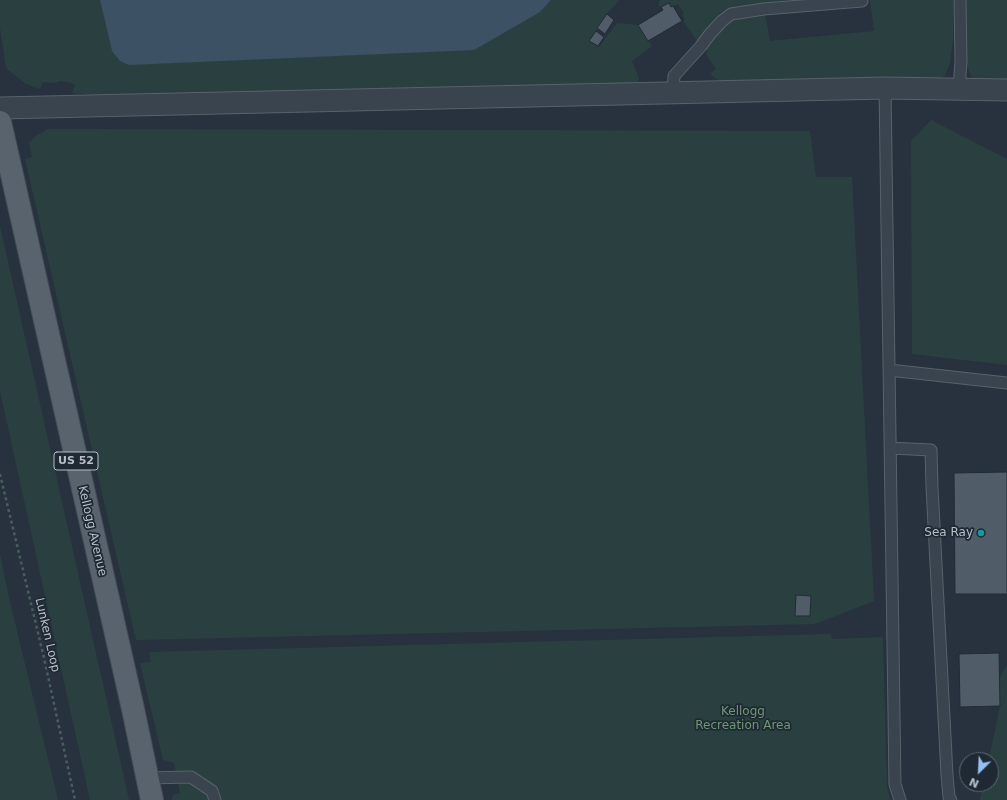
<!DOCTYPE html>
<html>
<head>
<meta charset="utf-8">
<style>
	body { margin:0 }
	#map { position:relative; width:1007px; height:800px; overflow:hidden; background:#27323e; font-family:"DejaVu Sans",sans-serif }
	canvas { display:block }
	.north { position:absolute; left:959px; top:752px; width:40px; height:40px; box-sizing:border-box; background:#1f2933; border:1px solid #5c656f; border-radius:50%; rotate:204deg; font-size:11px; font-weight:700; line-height:16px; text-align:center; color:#b7bfc8 }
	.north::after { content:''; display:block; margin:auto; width:14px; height:18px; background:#93bff1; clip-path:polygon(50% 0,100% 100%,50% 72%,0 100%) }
</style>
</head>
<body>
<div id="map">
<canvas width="1007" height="800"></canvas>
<div class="north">N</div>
</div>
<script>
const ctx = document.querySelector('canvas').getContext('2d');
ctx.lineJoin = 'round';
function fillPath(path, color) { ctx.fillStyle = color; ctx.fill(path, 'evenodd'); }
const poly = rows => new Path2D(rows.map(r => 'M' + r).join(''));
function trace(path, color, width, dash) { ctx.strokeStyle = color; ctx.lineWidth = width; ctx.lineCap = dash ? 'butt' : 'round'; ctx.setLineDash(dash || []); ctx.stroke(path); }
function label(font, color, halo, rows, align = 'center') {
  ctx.font = font + ' "DejaVu Sans",sans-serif'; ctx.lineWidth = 3.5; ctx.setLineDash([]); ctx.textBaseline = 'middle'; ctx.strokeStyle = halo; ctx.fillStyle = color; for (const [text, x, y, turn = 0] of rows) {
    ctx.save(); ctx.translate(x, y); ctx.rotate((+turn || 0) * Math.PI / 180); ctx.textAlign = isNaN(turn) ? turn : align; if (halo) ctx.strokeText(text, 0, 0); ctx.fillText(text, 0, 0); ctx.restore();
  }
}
const green = poly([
	[0,0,100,0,112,51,540,12,551,0,619,0,607,14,590,41,599,47,617,23,638,25,652,46,632,61,639,79,638,83,158,99,72,93,75,85,72,83,60,81,56,83,43,82,40,89,26,84,6,68,0,28],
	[660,0,823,0,727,8,719,14,698,42,684,22,685,19,682,15,684,13,678,4,671,7,668,3,661,7,658,5],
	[870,0,953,0,953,40,950,64,945,75,937,82,729,88,710,74,716,69,706,54,708,42,726,25,739,18,765,13,770,41,874,31],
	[965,0,1007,0,1007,81,980,81,972,78,967,65],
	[931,120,1007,159,1007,365,912,354,911,141],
	[48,129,810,131,816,177,852,177,874,601,815,624,136,640,25,159,32,157,29,143,37,135],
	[0,226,129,800,90,800,0,391],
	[0,554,9,598,58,800,0,800],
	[831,634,832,639,883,637,887,789,891,800,172,800,173,795,180,793,174,763,163,760,140,663,151,662,149,652],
	[1007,665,1007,800,980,800,983,784,991,784,991,760,989,760,1000,706,999,679]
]);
const water = poly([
	[100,0,551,0,540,12,474,50,129,65,120,61,112,51]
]);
const building = poly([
	[669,3,671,7,673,6,682,21,648,41,638,25,663,10,661,7,669,3],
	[607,14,614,20,605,34,597,28,607,14],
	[596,31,604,37,598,46,589,41,596,31],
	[1007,472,1007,594,955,594,954,473,1007,472],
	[796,595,811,596,810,616,795,616,796,595],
	[999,653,1000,706,960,707,959,654,999,653]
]);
const path = poly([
	[0,474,44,658,75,800]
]);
const service = poly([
	[885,88,895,784,900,800],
	[959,89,961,61,960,0],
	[673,93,674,76,701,46,710,34,722,21,731,14,764,9,862,1],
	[889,370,1007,383],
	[890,448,931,450,932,487,947,775,949,797,951,800],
	[147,778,191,777,212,791,215,800]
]);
const minor = poly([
	[0,108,885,88,1007,90]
]);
const primary = poly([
	[0,122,133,709,152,800]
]);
const markers = [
	[981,533,4,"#0f9aa8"]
];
const shields = [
	[76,461,44]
];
const shieldNames = [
	["US 52",76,461]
];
const streetNames = [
	["Kellogg Avenue",92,531,77],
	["Lunken Loop",47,635,77]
];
const poiNames = [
	["Sea Ray",973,533]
];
const parkNames = [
	["Kellogg",743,712],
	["Recreation Area",743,726]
];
fillPath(green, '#2a4040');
fillPath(water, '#3d5165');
fillPath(building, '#505d68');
trace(building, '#212b35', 1);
trace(service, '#58626b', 13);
trace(minor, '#58626b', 23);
trace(primary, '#444d57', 24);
trace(path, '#495d5d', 2.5, [3, 3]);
trace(service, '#3a444e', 11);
trace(minor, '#3a444e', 21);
trace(primary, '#59636e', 22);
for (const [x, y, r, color] of markers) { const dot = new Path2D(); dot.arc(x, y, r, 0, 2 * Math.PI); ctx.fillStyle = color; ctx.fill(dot); trace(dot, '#1f2933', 1.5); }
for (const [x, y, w] of shields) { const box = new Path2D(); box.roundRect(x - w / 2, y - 9, w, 18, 3); ctx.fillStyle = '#1f2933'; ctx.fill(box); trace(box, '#b7bfc8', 1); }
label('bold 11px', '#b7bfc8', null, shieldNames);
label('12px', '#b7bfc8', '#1f2933', streetNames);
label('12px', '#b7bfc8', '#1f2933', poiNames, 'right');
label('12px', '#6f9875', '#1f2933', parkNames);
</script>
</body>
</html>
